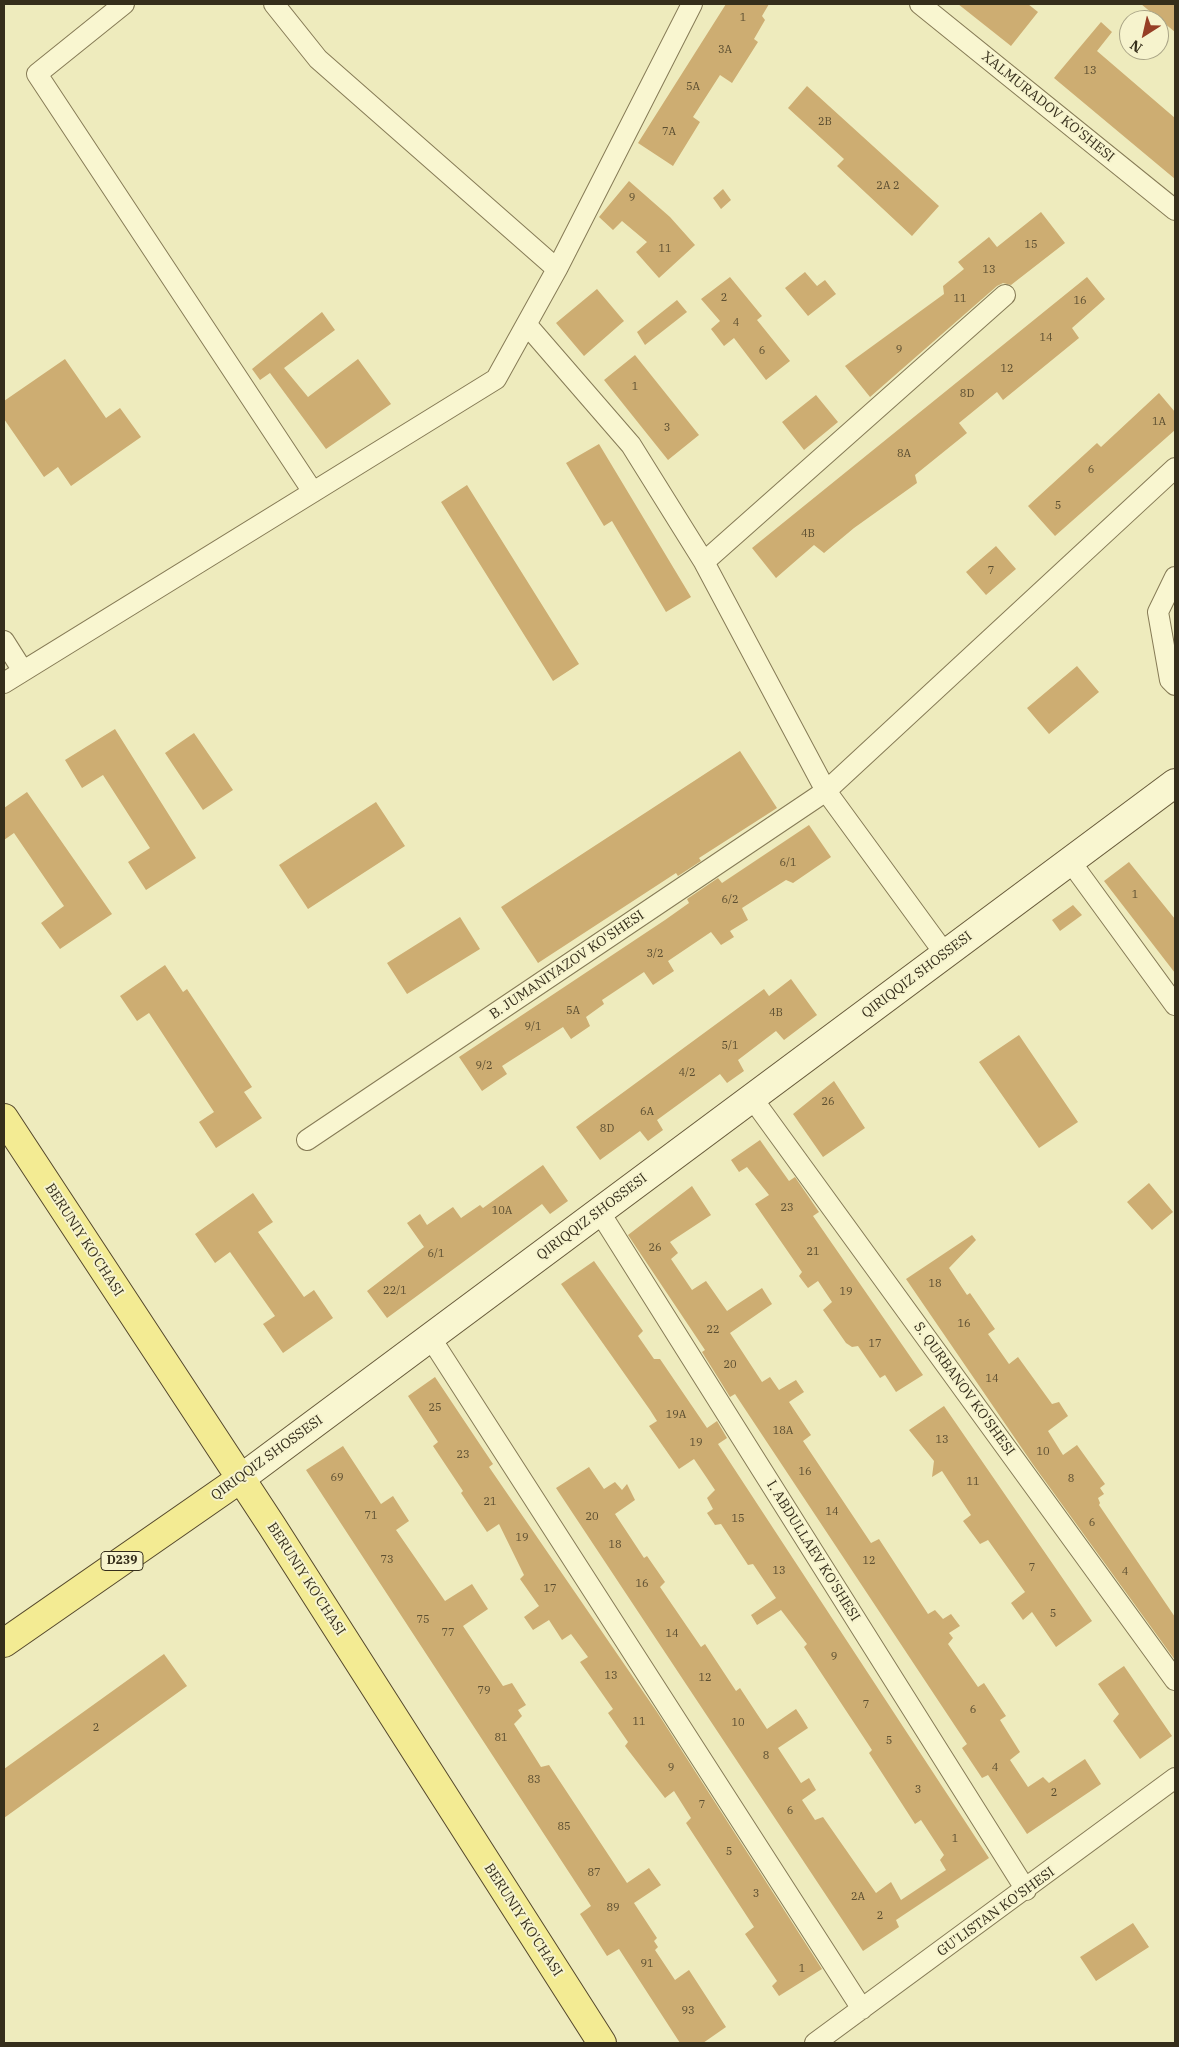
<!DOCTYPE html>
<html>
<head>
<meta charset="utf-8">
<style>
	body { margin:0 }
	#map { position:relative; width:1179px; height:2047px; overflow:hidden; background:#eeebbd; font-family:"IBM Plex Serif",serif }
	canvas { display:block }
	.frame { position:absolute; inset:0; border:5px solid #352e1b; pointer-events:none }
	.north { position:absolute; left:1119px; top:10px; width:50px; height:50px; box-sizing:border-box; background:#f6f3cd; border:1px solid #a9a486; border-radius:50%; rotate:215deg; font-size:14px; font-weight:700; line-height:20px; text-align:center; color:#352e1b }
	.north::after { content:''; display:block; margin:auto; width:18px; height:22px; background:#963e25; clip-path:polygon(50% 0,100% 100%,50% 72%,0 100%) }
</style>
</head>
<body>
<div id="map">
<canvas width="1179" height="2047"></canvas>
<div class="frame"></div>
<div class="north">N</div>
</div>
<script>
const ctx = document.querySelector('canvas').getContext('2d');
ctx.lineJoin = 'round';
function fillPath(path, color) { ctx.fillStyle = color; ctx.fill(path, 'evenodd'); }
const poly = rows => new Path2D(rows.map(r => 'M' + r).join(''));
function trace(path, color, width, dash) { ctx.strokeStyle = color; ctx.lineWidth = width; ctx.lineCap = dash ? 'butt' : 'round'; ctx.setLineDash(dash || []); ctx.stroke(path); }
function label(font, color, halo, rows, align = 'center') {
  ctx.font = font + ' "IBM Plex Serif",serif'; ctx.lineWidth = 4; ctx.setLineDash([]); ctx.textBaseline = 'middle'; ctx.strokeStyle = halo; ctx.fillStyle = color; for (const [text, x, y, turn = 0] of rows) {
    ctx.save(); ctx.translate(x, y); ctx.rotate((+turn || 0) * Math.PI / 180); ctx.textAlign = isNaN(turn) ? turn : align; if (halo) ctx.strokeText(text, 0, 0); ctx.fillText(text, 0, 0); ctx.restore();
  }
}
const building = poly([
	[726,4,769,4,762,16,765,20,754,39,758,42,732,83,720,75,693,117,700,122,673,166,638,143],
	[958,4,1028,4,1038,12,1011,46],
	[1141,4,1175,4,1175,32],
	[1101,22,1112,32,1097,51,1175,118,1175,179,1054,78],
	[807,86,939,206,912,236,837,166,844,159,788,108],
	[629,181,670,217,695,245,659,278,636,252,647,242,622,221,613,230,599,217],
	[723,189,731,200,721,209,713,198],
	[1041,212,1065,243,1011,285,1003,283,997,286,870,397,845,366,944,294,943,286,964,269,958,262,989,237,997,247],
	[805,272,817,286,825,280,836,294,808,316,785,288],
	[730,277,762,316,757,320,790,361,766,380,734,338,724,346,711,329,720,321,701,299],
	[1087,277,1105,299,1072,328,1079,338,1003,400,997,392,959,423,967,433,915,475,917,483,854,528,824,553,814,545,776,578,752,548],
	[597,289,624,321,584,356,556,323],
	[677,300,687,312,645,345,637,332],
	[322,312,335,330,284,368,308,397,358,359,391,404,326,449,270,373,260,380,252,369],
	[635,355,699,435,668,460,604,380],
	[65,359,106,418,120,408,141,437,71,486,58,467,44,477,4,419,4,401],
	[1159,393,1175,412,1175,430,1055,536,1028,506,1097,443,1101,447],
	[816,395,838,422,804,450,782,422],
	[599,444,691,597,666,612,612,521,604,526,566,463],
	[467,485,579,664,553,681,441,502],
	[996,546,1016,569,986,595,966,572],
	[1077,666,1099,692,1049,734,1027,708],
	[115,729,196,858,146,890,128,862,150,848,103,775,82,788,65,760],
	[194,733,233,790,203,810,165,753],
	[740,751,777,808,699,858,701,861,678,876,676,873,538,963,501,907],
	[27,792,112,914,60,949,41,923,64,906,14,833,4,840,4,808],
	[376,802,405,846,308,909,279,865],
	[809,825,831,857,793,883,786,880,742,908,748,920,730,931,734,937,721,945,711,932,668,961,674,971,653,985,644,972,602,1000,604,1004,586,1017,590,1026,571,1039,563,1027,502,1066,507,1074,482,1091,459,1057,665,920,689,903,687,899,718,878,722,883],
	[1129,862,1175,919,1175,973,1104,881],
	[1073,905,1082,915,1060,931,1052,920],
	[460,917,480,949,407,994,387,963],
	[165,965,183,992,187,989,252,1087,244,1092,262,1118,216,1148,199,1122,214,1112,149,1013,137,1021,120,996],
	[791,979,817,1015,784,1040,776,1031,738,1060,744,1071,727,1083,720,1074,657,1120,663,1130,648,1141,640,1131,600,1160,576,1127,764,989,769,996],
	[1019,1035,1078,1122,1039,1148,979,1062],
	[834,1081,865,1128,823,1157,793,1114],
	[760,1140,789,1181,795,1177,819,1212,813,1216,923,1375,896,1392,885,1375,880,1378,858,1346,852,1347,846,1343,823,1310,832,1302,818,1281,808,1288,799,1276,802,1272,755,1204,769,1195,747,1167,739,1172,731,1160],
	[543,1165,568,1201,550,1214,542,1204,387,1318,367,1291,424,1247,407,1223,420,1214,427,1225,453,1207,461,1218,480,1205,483,1208],
	[1149,1183,1173,1212,1152,1230,1127,1202],
	[692,1186,711,1215,670,1242,678,1253,671,1259,692,1290,706,1281,727,1311,762,1288,772,1304,730,1333,762,1382,770,1377,779,1390,796,1380,804,1392,789,1402,811,1435,803,1441,871,1543,879,1539,928,1614,935,1610,943,1619,951,1614,960,1626,949,1633,953,1638,948,1644,978,1687,984,1683,1006,1716,1000,1720,1020,1752,1010,1760,1028,1787,1043,1777,1049,1783,1085,1759,1101,1784,1027,1834,988,1775,982,1778,962,1748,967,1744,735,1394,730,1397,722,1384,702,1352,705,1350,628,1235],
	[253,1193,273,1222,258,1232,304,1297,314,1290,333,1318,283,1353,263,1324,275,1316,230,1252,215,1263,195,1234],
	[972,1235,976,1240,949,1268,967,1295,970,1293,995,1329,988,1334,1009,1364,1018,1357,1052,1404,1059,1402,1068,1416,1048,1431,1063,1455,1077,1445,1105,1484,1100,1488,1104,1494,1098,1498,1100,1503,1099,1505,1175,1617,1175,1660,1032,1463,906,1279],
	[594,1261,643,1331,638,1336,654,1359,660,1359,707,1428,717,1421,727,1438,718,1444,989,1858,896,1920,899,1927,863,1951,556,1488,589,1467,604,1489,615,1482,622,1490,627,1484,635,1500,615,1514,644,1558,647,1556,665,1582,660,1587,701,1647,705,1644,736,1691,740,1688,767,1729,796,1709,802,1718,808,1728,778,1748,801,1783,809,1778,816,1790,802,1800,815,1820,823,1817,876,1893,891,1882,901,1900,946,1870,940,1860,944,1855,921,1820,915,1824,869,1753,872,1750,804,1647,807,1644,781,1610,757,1625,751,1615,776,1598,753,1564,748,1565,721,1524,715,1525,707,1513,713,1509,707,1498,715,1490,694,1459,679,1469,649,1426,657,1421,650,1410,561,1284],
	[435,1377,493,1464,489,1467,657,1712,822,1969,779,1996,772,1986,777,1981,745,1934,754,1927,686,1823,691,1818,674,1791,665,1798,625,1746,628,1742,608,1713,613,1709,580,1662,588,1657,571,1634,562,1640,549,1620,533,1630,524,1617,539,1606,520,1579,524,1575,499,1524,487,1532,461,1493,463,1491,433,1446,438,1442,408,1396],
	[944,1406,1092,1621,1056,1647,1032,1612,1023,1620,1011,1603,1025,1592,988,1540,980,1544,963,1521,971,1515,942,1471,932,1477,934,1461,909,1430],
	[343,1446,381,1504,393,1496,409,1521,396,1530,445,1601,472,1584,488,1609,463,1626,503,1686,512,1683,526,1705,518,1710,522,1716,514,1724,541,1767,549,1765,627,1883,649,1868,661,1885,634,1903,657,1938,654,1941,658,1947,655,1950,675,1980,689,1970,726,2027,703,2043,680,2043,619,1949,607,1956,580,1914,591,1906,306,1470],
	[164,1654,187,1686,4,1818,4,1769],
	[1124,1666,1172,1736,1140,1759,1113,1721,1119,1714,1098,1684],
	[1133,1923,1149,1947,1096,1981,1080,1957]
]);
const street = poly([
	[124,4,37,74,313,492],
	[274,4,318,59,557,269],
	[920,4,1175,210],
	[527,325,631,445,704,562,826,791,945,954],
	[704,562,1005,295],
	[1175,577,1158,612,1170,680,1175,685],
	[4,641,23,671],
	[4,683,496,379,557,269,692,4],
	[1070,861,1175,1005],
	[752,1098,1175,1680],
	[307,1140,826,791,1175,468],
	[599,1211,1026,1890],
	[430,1337,862,2009],
	[815,2043,1175,1778]
]);
const secondary = poly([
	[240,1479,1175,783]
]);
const primary = poly([
	[4,1118,272,1526,602,2043],
	[4,1643,240,1479]
]);
const numberNames = [
	["1",743,18],
	["3A",725,50],
	["13",1090,71],
	["5A",693,87],
	["2B",825,122],
	["7A",669,132],
	["2A 2",888,186],
	["9",632,198],
	["15",1031,245],
	["11",665,249],
	["13",989,270],
	["2",724,298],
	["11",960,299],
	["16",1080,301],
	["4",736,323],
	["14",1046,338],
	["9",899,350],
	["6",762,351],
	["12",1007,369],
	["1",635,387],
	["8D",967,394],
	["1A",1159,422],
	["3",667,428],
	["8A",904,454],
	["6",1091,470],
	["5",1058,506],
	["4B",808,534],
	["7",991,571],
	["6/1",788,863],
	["1",1135,895],
	["6/2",730,900],
	["3/2",655,954],
	["5A",573,1011],
	["4B",776,1013],
	["9/1",533,1027],
	["5/1",730,1046],
	["9/2",484,1066],
	["4/2",687,1073],
	["26",828,1102],
	["6A",647,1112],
	["8D",607,1129],
	["23",787,1208],
	["10A",502,1211],
	["26",655,1248],
	["21",813,1252],
	["6/1",436,1254],
	["18",935,1284],
	["22/1",395,1291],
	["19",846,1292],
	["16",964,1324],
	["22",713,1330],
	["17",875,1344],
	["20",730,1365],
	["14",992,1379],
	["25",435,1408],
	["19A",676,1415],
	["18A",783,1431],
	["13",942,1440],
	["19",696,1443],
	["10",1043,1452],
	["23",463,1455],
	["16",805,1472],
	["69",337,1478],
	["8",1071,1479],
	["11",973,1482],
	["21",490,1502],
	["14",832,1512],
	["71",371,1516],
	["20",592,1517],
	["15",738,1519],
	["6",1092,1523],
	["19",522,1538],
	["18",615,1545],
	["73",387,1560],
	["12",869,1561],
	["7",1032,1568],
	["13",779,1571],
	["4",1125,1572],
	["16",642,1584],
	["17",550,1589],
	["5",1053,1614],
	["75",423,1620],
	["77",448,1633],
	["14",672,1634],
	["9",834,1657],
	["13",611,1676],
	["12",705,1678],
	["79",484,1691],
	["7",866,1705],
	["6",973,1710],
	["11",639,1722],
	["10",738,1723],
	["2",96,1728],
	["81",501,1738],
	["5",889,1741],
	["8",766,1756],
	["9",671,1768],
	["4",995,1768],
	["83",534,1780],
	["3",918,1790],
	["2",1054,1793],
	["7",702,1805],
	["6",790,1811],
	["85",564,1827],
	["1",955,1839],
	["5",729,1852],
	["87",594,1873],
	["3",756,1894],
	["2A",858,1897],
	["89",613,1908],
	["2",880,1916],
	["91",647,1964],
	["1",802,1969],
	["93",688,2011]
];
const shields = [
	[122,1561,42]
];
const shieldNames = [
	["D239",122,1561]
];
const streetNames = [
	["XALMURADOV KO'SHESI",1048,107,39],
	["B. JUMANIYAZOV KO'SHESI",567,965,-34],
	["QIRIQQIZ SHOSSESI",917,975,-37],
	["QIRIQQIZ SHOSSESI",592,1217,-37],
	["BERUNIY KO'CHASI",84,1240,57],
	["S. QURBANOV KO'SHESI",964,1389,54],
	["QIRIQQIZ SHOSSESI",267,1458,-36],
	["I. ABDULLAEV KO'SHESI",813,1551,58],
	["BERUNIY KO'CHASI",306,1579,57],
	["GU'LISTAN KO'SHESI",996,1912,-36],
	["BERUNIY KO'CHASI",523,1920,57]
];
fillPath(building, '#cdad72');
trace(street, '#867b56', 22);
trace(secondary, '#685b3a', 30);
trace(primary, '#54472b', 30);
trace(street, '#f9f6d0', 20);
trace(secondary, '#f9f6d0', 28);
trace(primary, '#f3eb93', 28);
label('11px', '#5b4e31', null, numberNames);
for (const [x, y, w] of shields) { const box = new Path2D(); box.roundRect(x - w / 2, y - 9.5, w, 19, 4); ctx.fillStyle = '#f6f3cd'; ctx.fill(box); trace(box, '#352e1b', 1); }
label('bold 12px', '#352e1b', null, shieldNames);
label('14px', '#352e1b', '#f6f3cd', streetNames);
</script>
</body>
</html>
